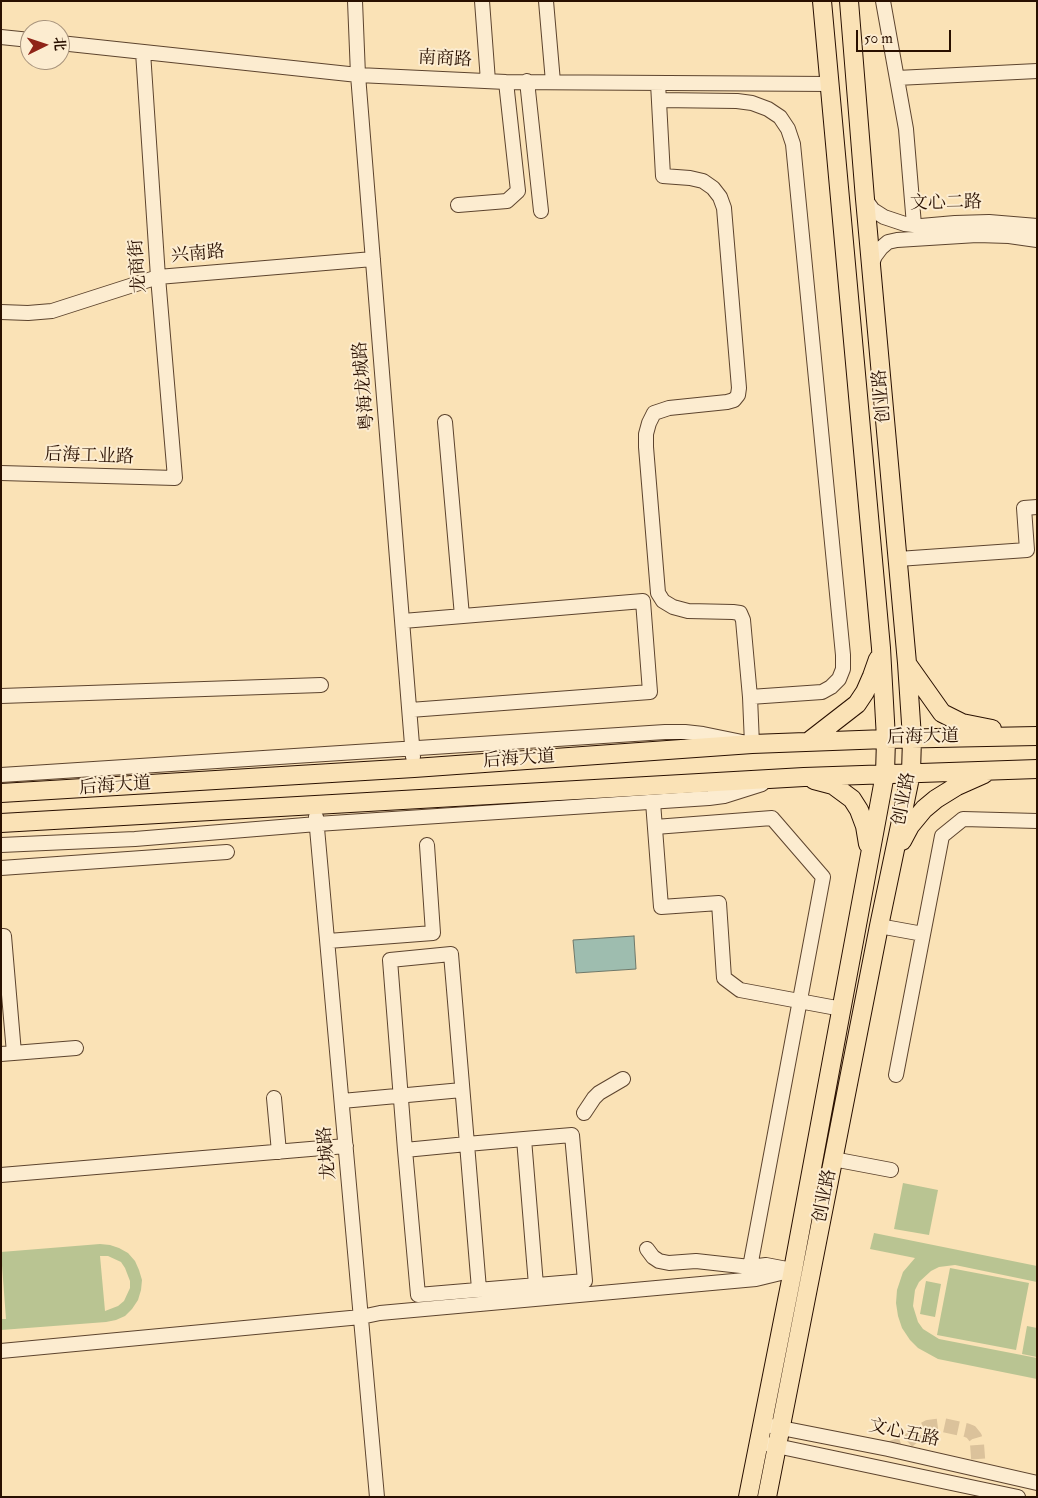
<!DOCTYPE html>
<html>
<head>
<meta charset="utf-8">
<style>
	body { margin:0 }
	#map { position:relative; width:1038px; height:1498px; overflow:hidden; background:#fae2b6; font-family:"IM FELL Double Pica","Noto Serif SC",serif }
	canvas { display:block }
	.frame { position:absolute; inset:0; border:2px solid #291000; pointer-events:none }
	.north { position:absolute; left:20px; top:20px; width:50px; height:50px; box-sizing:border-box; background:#fcecd0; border:1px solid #a8947d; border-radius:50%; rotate:86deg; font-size:14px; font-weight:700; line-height:20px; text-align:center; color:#291000 }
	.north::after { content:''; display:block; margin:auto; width:18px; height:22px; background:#8f2418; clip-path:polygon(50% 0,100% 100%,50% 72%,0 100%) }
	.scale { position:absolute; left:856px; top:30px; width:95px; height:22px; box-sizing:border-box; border:2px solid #291000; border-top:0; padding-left:6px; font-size:15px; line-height:18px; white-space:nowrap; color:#291000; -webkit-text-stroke:4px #fcecd0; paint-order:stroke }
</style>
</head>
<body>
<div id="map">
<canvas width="1038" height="1498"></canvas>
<div class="frame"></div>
<div class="north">北</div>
<div class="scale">50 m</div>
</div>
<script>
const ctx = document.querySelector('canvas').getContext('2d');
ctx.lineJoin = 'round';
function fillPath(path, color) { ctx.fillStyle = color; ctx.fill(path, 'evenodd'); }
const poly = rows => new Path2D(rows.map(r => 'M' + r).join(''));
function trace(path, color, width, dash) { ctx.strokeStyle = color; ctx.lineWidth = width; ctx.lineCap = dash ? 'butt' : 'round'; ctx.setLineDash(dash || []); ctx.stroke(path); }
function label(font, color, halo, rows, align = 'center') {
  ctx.font = font + ' "IM FELL Double Pica","Noto Serif SC",serif'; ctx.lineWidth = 4; ctx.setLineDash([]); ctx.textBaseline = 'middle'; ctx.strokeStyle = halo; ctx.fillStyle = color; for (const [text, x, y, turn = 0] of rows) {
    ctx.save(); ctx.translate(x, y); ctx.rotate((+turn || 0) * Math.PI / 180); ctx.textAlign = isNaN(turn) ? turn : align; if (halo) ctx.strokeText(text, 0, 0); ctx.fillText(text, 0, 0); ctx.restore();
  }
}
const green = poly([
	[903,1183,938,1190,929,1235,894,1229],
	[874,1233,1037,1266,1037,1282,955,1265,939,1267,931,1271,919,1282,915,1290,913,1306,918,1322,923,1329,939,1339,1037,1358,1037,1379,938,1359,918,1348,910,1340,902,1328,898,1316,896,1303,897,1290,903,1272,915,1258,870,1249],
	[100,1244,110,1245,119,1248,128,1253,135,1261,139,1270,142,1280,141,1290,138,1300,132,1309,125,1316,116,1320,106,1322,1,1330,1,1319,6,1319,1,1252],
	[100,1256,108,1256,121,1262,125,1268,130,1281,130,1288,124,1301,118,1306,105,1311],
	[950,1268,1029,1283,1016,1350,937,1335],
	[926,1281,941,1284,935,1317,920,1314],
	[1027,1326,1037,1328,1037,1357,1022,1354]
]);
const water = poly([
	[634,936,636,969,576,973,573,940,634,936]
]);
const minorTunnel = poly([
	[888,1449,907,1442,920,1431,928,1427,943,1425,966,1430,971,1432,975,1437,977,1444,979,1470]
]);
const minor = poly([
	[355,1,358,75,413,757],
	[482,1,488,81],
	[546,1,553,82],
	[883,1,906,129,914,225],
	[1,37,30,40],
	[60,43,358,75,506,82,830,84],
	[897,78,1037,71],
	[527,81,541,211],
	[659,100,737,101,752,103,768,109,780,117,788,129,793,144,843,655,843,669,839,679,831,687,822,692,750,697],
	[865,199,873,210,884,217,905,224,921,226,955,223,989,222,1037,226],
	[458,205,507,201,518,191,506,82],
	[871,266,875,256,881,248,888,242,897,240,977,235,1009,236,1037,240],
	[1,312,28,313,52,311,158,277,373,259],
	[445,422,462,616],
	[1,473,175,478,158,277,143,52],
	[898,559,1027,550,1024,508,1037,507],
	[403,621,643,601,650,692,410,710],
	[1,696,321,685],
	[1,775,665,732,685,732,703,734,752,744,750,697,743,620,740,613,733,612,688,611,673,607,663,601,658,593,646,447,646,434,649,423,654,413,669,408,727,402,734,400,738,395,739,388,724,208,720,197,713,188,703,181,690,178,663,176,658,83],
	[653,802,661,907,719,903,724,978,740,990,842,1009],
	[316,817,377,1497],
	[655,827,772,818,823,877,750,1267],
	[1,845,135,839,317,824,709,798,724,796,762,784],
	[1,868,227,852],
	[879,926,923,934],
	[1,936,4,936,14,1053],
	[328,941,433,933,427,845],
	[1,1054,76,1048],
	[896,1075,942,836,963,819,1037,821],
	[274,1098,279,1152],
	[342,1101,462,1090],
	[584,1113,594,1098,599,1093,623,1079],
	[524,1139,536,1285],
	[405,1150,467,1144,524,1139,572,1135,585,1281,418,1295,405,1150,390,960,451,954,467,1144,479,1289],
	[833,1159,891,1170],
	[1,1175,346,1146],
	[647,1249,653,1257,659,1261,669,1263,696,1261,750,1267,766,1265,787,1269],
	[1,1351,361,1317,380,1313,756,1279,793,1270],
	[771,1426,888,1449,1037,1483],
	[767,1444,1018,1497]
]);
const major = poly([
	[908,665,942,713,962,723,992,729],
	[808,742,857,704,865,692,872,676,878,659],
	[814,780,833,785,852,799,859,810,865,826,868,844],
	[1,793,414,768,752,744,886,739,1037,736],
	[1,823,804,777,1037,769],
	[902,841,910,826,924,809,936,799,957,786,984,774],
	[748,1497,793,1270,885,774,886,739,881,648,822,1],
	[767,1497,879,926,911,773,912,738,907,663,865,199,849,1]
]);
const streetNames = [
	["南商路",445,60,3],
	["文心二路",946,204,-1],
	["兴南路",198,255,-5],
	["龙商街",139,266,-94],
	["粤海龙城路",365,386,-95],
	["创业路",883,396,-95],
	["后海工业路",89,457,2],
	["后海大道",923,738,-1],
	["后海大道",519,760,-4],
	["后海大道",115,787,-4],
	["创业路",905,799,-79],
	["龙城路",328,1153,-95],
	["创业路",826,1196,-79],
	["文心五路",904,1434,12]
];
fillPath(green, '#b9c492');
fillPath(water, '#9ebdaf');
trace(water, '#6f7869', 1);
trace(minorTunnel, '#dbc29b', 14, [14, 7]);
trace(minor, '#5d442e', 16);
trace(major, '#291000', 20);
trace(minor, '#fcecd0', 14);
trace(major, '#fae2b6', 18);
label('18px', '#291000', '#fcecd0', streetNames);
</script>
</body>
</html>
